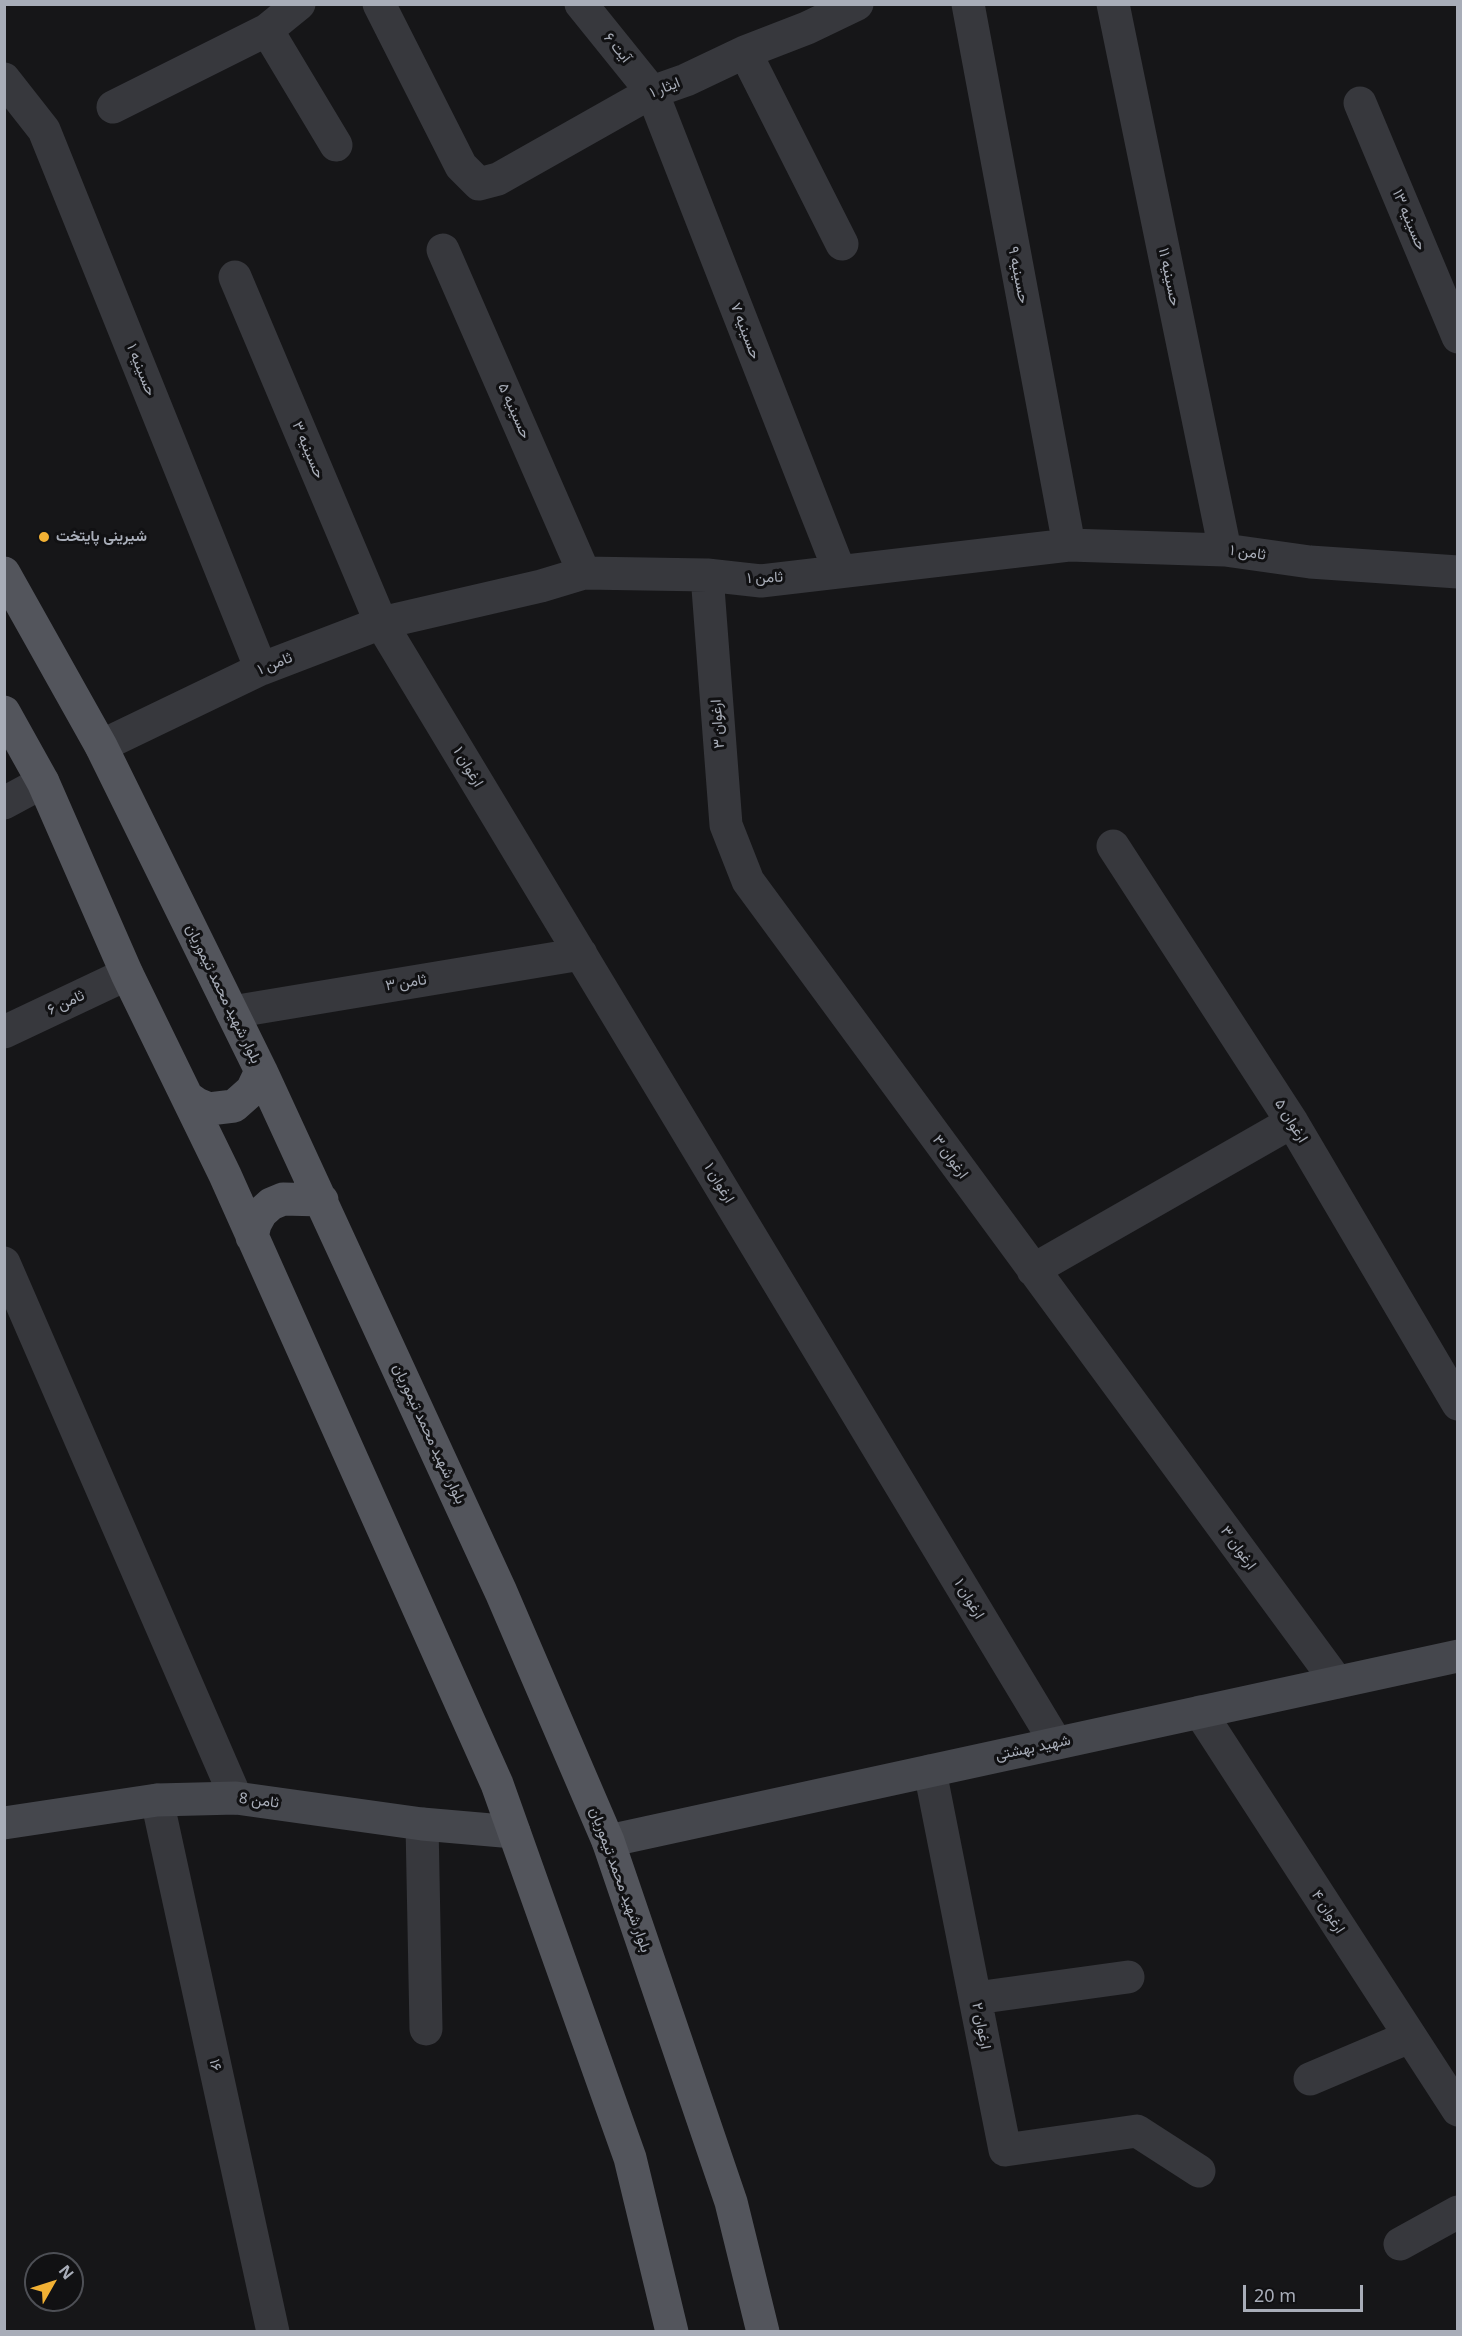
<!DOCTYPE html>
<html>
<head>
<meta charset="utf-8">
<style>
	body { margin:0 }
	#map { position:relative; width:1462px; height:2336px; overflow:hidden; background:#161618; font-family:"Noto Sans",sans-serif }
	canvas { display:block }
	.frame { position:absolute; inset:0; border:6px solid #a8adb8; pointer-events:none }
	.north { position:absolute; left:24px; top:2252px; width:60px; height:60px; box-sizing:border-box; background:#111113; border:2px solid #4d4f55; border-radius:50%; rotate:51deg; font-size:16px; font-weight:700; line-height:24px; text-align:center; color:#a8adb8 }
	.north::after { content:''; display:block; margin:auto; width:21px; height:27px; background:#f2b134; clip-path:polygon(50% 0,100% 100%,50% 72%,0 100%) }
	.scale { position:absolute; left:1243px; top:2285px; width:120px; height:27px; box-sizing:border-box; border:3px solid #a8adb8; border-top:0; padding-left:8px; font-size:18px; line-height:21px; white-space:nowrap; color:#a8adb8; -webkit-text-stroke:4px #111113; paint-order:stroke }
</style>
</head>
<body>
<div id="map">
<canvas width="1462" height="2336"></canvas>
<div class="frame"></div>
<div class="north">N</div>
<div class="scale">20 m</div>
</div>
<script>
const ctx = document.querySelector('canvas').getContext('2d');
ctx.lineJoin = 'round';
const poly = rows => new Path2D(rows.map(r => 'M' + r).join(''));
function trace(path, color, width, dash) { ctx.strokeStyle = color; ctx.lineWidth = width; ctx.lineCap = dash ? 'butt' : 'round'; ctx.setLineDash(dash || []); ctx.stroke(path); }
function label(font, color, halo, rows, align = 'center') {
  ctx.font = font + ' "Noto Sans",Vazirmatn,sans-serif'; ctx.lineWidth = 6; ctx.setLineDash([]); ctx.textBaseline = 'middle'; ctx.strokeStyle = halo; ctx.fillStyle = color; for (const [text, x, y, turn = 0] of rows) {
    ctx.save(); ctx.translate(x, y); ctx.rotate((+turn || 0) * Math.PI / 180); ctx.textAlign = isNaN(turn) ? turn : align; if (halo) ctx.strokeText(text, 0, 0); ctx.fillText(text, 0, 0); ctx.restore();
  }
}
const street = poly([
	[379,4,461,166,479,184,498,179,652,92,686,80,745,52,807,28,857,4],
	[581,4,652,92,839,570],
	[968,4,1069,545],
	[1113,4,1225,550],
	[267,30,336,145],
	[745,52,842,244],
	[4,79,44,130,261,669],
	[1360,103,1458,337],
	[113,107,267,30,299,4],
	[443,250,584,573],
	[235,277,381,623,1056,1743],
	[707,575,726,825,748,881,1337,1682],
	[101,746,261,669,381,623,541,586,584,573,707,575,761,581,1069,545,1225,550,1310,562,1458,572],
	[4,803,43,782],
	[1113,846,1292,1122,1458,1404],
	[232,1012,581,954],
	[4,1032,127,974],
	[4,1263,236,1798],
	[1033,1270,1292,1122],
	[1200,1712,1458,2110],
	[930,1771,1005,2150,1137,2131,1199,2171],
	[157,1800,273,2332],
	[422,1824,426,2029],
	[976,1998,1128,1977],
	[1310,2079,1409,2037],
	[1400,2244,1458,2212]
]);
const secondary = poly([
	[4,1823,157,1800,236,1798,422,1824,514,1832],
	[608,1841,1458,1656]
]);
const primary = poly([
	[4,573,101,746,261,1071,501,1592,608,1841,731,2202,763,2332],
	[4,712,43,782,127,974,225,1175,497,1784,630,2158,672,2332],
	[187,1097,197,1104,209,1109,234,1106,252,1090,261,1071],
	[252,1237,255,1224,261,1213,271,1204,283,1199,322,1200]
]);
const markers = [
	[44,537,6,"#f2b134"]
];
const streetNames = [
	["آیت ۶",617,48,51],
	["ایثار ۱",665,88,-22],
	["حسینیه ۱۳",1409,220,67],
	["حسینیه ۹",1018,275,79],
	["حسینیه ۱۱",1169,277,78],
	["حسینیه ۷",745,331,69],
	["حسینیه ۱",141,370,68],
	["حسینیه ۵",514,411,66],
	["حسینیه ۳",308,450,67],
	["ثامن ۱",1248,553,8],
	["ثامن ۱",765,578,-2],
	["ثامن ۱",275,664,-22],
	["ارغوان ۳",718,724,-94],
	["ارغوان ۱",468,767,59],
	["ثامن ۳",406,983,-9],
	["بلوار شهید محمد تیموریان",223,994,64],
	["ثامن ۶",66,1003,-25],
	["ارغوان ۵",1291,1121,58],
	["ارغوان ۳",950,1157,54],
	["ارغوان ۱",719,1183,59],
	["بلوار شهید محمد تیموریان",429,1434,65],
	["ارغوان ۳",1238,1548,54],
	["ارغوان ۱",969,1599,59],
	["شهید بهشتی",1033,1748,-12],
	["ثامن 8",259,1801,7],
	["بلوار شهید محمد تیموریان",620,1880,70],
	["ارغوان ۴",1328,1912,57],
	["ارغوان ۲",981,2026,79],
	["۱۶",215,2065,78]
];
const poiNames = [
	["شیرینی پایتخت",56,537]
];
trace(street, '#37383d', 33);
trace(secondary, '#45474d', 33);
trace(primary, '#53555c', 33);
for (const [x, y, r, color] of markers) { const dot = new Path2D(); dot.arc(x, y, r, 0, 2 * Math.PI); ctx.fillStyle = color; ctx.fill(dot); trace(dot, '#111113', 2); }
label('15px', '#a8adb8', '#111113', streetNames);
label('bold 15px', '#a8adb8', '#111113', poiNames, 'left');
</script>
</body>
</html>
